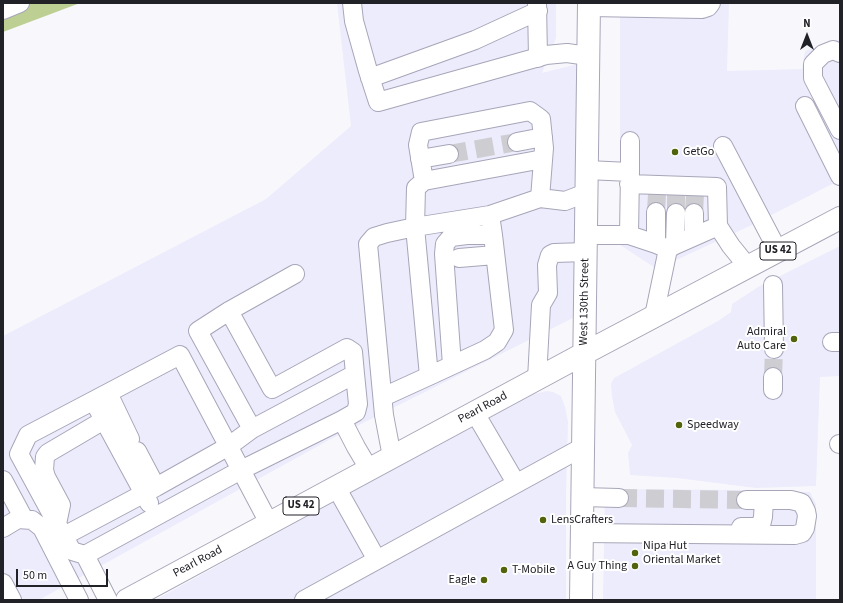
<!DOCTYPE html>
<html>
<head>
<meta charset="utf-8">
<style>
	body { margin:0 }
	#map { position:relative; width:843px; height:603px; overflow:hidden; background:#f8f8fc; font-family:"Source Sans 3",sans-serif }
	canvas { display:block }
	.frame { position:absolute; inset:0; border:4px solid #212128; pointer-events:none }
	.north { position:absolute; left:787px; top:16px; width:40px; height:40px; -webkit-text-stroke:3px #fff; paint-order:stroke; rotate:0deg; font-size:11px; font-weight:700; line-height:16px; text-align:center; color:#212128 }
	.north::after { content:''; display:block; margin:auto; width:14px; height:18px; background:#212128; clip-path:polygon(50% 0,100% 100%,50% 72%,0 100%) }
	.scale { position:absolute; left:16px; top:569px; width:92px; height:18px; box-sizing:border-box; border:2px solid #212128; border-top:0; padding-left:5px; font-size:12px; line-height:14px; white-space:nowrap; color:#212128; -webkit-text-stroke:3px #fff; paint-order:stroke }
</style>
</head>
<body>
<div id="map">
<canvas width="843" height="603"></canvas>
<div class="frame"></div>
<div class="north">N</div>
<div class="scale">50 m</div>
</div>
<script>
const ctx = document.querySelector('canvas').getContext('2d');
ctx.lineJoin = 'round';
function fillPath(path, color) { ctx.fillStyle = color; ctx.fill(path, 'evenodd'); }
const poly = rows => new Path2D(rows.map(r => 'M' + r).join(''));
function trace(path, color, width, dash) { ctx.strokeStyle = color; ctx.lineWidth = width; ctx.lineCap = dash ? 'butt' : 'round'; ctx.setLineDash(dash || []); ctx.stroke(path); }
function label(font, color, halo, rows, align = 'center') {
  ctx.font = font + ' "Source Sans 3",sans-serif'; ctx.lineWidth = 4; ctx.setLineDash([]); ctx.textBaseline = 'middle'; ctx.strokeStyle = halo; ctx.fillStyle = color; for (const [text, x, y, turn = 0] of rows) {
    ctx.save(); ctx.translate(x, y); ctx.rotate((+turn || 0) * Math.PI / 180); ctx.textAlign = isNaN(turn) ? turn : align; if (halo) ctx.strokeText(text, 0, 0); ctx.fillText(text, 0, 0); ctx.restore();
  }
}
const built = poly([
	[337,3,556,3,556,38,542,73,578,64,577,316,329,440,39,600,3,600,3,336,266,199,351,126],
	[620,3,729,3,727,71,802,69,805,51,840,39,840,180,754,224,657,269,620,245],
	[840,246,840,376,820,377,816,486,756,488,677,478,630,475,628,453,632,445,615,412,612,396,611,384,614,378,718,321,731,312,732,304,758,287],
	[547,391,553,392,561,396,565,407,568,422,566,495,566,600,155,600,374,480,534,394],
	[605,489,748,490,757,491,810,492,816,504,816,600,603,600]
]);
const green = poly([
	[3,3,80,3,3,32]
]);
const minorTunnel = poly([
	[449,154,517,142],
	[656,212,657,194],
	[676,213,676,194],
	[694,213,695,194],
	[773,377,774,349],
	[619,498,746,500]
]);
const minor = poly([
	[352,3,354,21,368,71,378,102,546,55,567,53,588,56],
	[537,3,538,58],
	[589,7,702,9,708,7,711,3],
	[3,10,20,3],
	[840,53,833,50,823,54,813,64,813,78,840,130],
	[370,78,475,40,538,11],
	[805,106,840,176],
	[517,142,543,137],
	[723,146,778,251],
	[420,159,449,154],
	[630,172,630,141],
	[424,181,418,145,421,132,530,111,541,119,544,148,540,198],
	[629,184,717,187,718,226],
	[694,213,694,236],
	[586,235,629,235,630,172,587,170],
	[629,235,656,244,668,249],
	[656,244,656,212],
	[675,245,676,213],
	[459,258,495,255],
	[773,285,774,349],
	[229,311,295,274],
	[654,316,668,249,675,245,718,226,731,246,748,267],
	[832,342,840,342],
	[452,365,444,254,445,244,451,237,467,235,493,235],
	[429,376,485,350,497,342,504,330,493,235,490,215],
	[773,377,773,390],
	[537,379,541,305,548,293,547,265,550,255,554,253,586,252],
	[108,393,130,439],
	[383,397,429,376,415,227,416,188,424,181,543,159],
	[98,409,149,503],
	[475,413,516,483],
	[342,420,356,412,358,404,355,374],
	[839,444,840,444],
	[137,451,156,487],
	[392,457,384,415,368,244,374,237,387,233,415,227,490,215,540,198,565,201,586,193],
	[3,480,24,519],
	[336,487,377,560],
	[582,497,619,498],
	[57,524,61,505,46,477,44,470,45,457,48,453,104,420],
	[741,527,758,527,761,525,763,517,764,500],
	[3,528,18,519,32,520,42,528,79,600],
	[582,533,795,535,802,533,805,528,807,516,806,511,802,503,799,502,791,500,746,500],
	[64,536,156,487,229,446,252,429,355,374,353,352,347,348,272,389,229,311,198,331,252,429],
	[85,555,72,551,57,524,19,454,28,435,180,355,241,470,342,420,356,447,369,469],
	[3,583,12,600],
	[108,600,85,555,241,470,269,523],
	[304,600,583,447]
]);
const major = poly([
	[127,600,585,353,840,218],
	[581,600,589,3]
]);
const markers = [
	[675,152,4,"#51630b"],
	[794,339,4,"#51630b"],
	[679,425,4,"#51630b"],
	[543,520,4,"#51630b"],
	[635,553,4,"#51630b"],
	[635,566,4,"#51630b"],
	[504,570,4,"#51630b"],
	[484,580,4,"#51630b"]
];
const shields = [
	[778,251,36],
	[301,506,36]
];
const shieldNames = [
	["US 42",778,251],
	["US 42",301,506]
];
const poiNames = [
	["GetGo",683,152],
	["Admiral",786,332,"right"],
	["Auto Care",786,346,"right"],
	["Speedway",687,425],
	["LensCrafters",551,520],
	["Nipa Hut",643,546],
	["Oriental Market",643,560],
	["A Guy Thing",627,566,"right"],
	["T-Mobile",512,570],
	["Eagle",476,580,"right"]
];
const streetNames = [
	["West 130th Street",585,302,-89],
	["Pearl Road",483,408,-28],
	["Pearl Road",198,562,-28]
];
fillPath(built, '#ececfc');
fillPath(green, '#bdcf93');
trace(minorTunnel, '#cdcdd2', 18, [18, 9]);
trace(minor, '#a7a6b9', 20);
trace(major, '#a7a6b9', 24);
trace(minor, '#fff', 18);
trace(major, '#fff', 22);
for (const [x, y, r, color] of markers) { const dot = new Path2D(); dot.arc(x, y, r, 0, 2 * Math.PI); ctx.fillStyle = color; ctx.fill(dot); trace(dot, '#fff', 1.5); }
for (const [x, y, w] of shields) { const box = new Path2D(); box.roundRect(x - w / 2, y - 9, w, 18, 3); ctx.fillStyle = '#fff'; ctx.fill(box); trace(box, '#212128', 1); }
label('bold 11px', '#212128', null, shieldNames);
label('12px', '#212128', '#fff', poiNames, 'left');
label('12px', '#212128', '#fff', streetNames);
</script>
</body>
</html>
